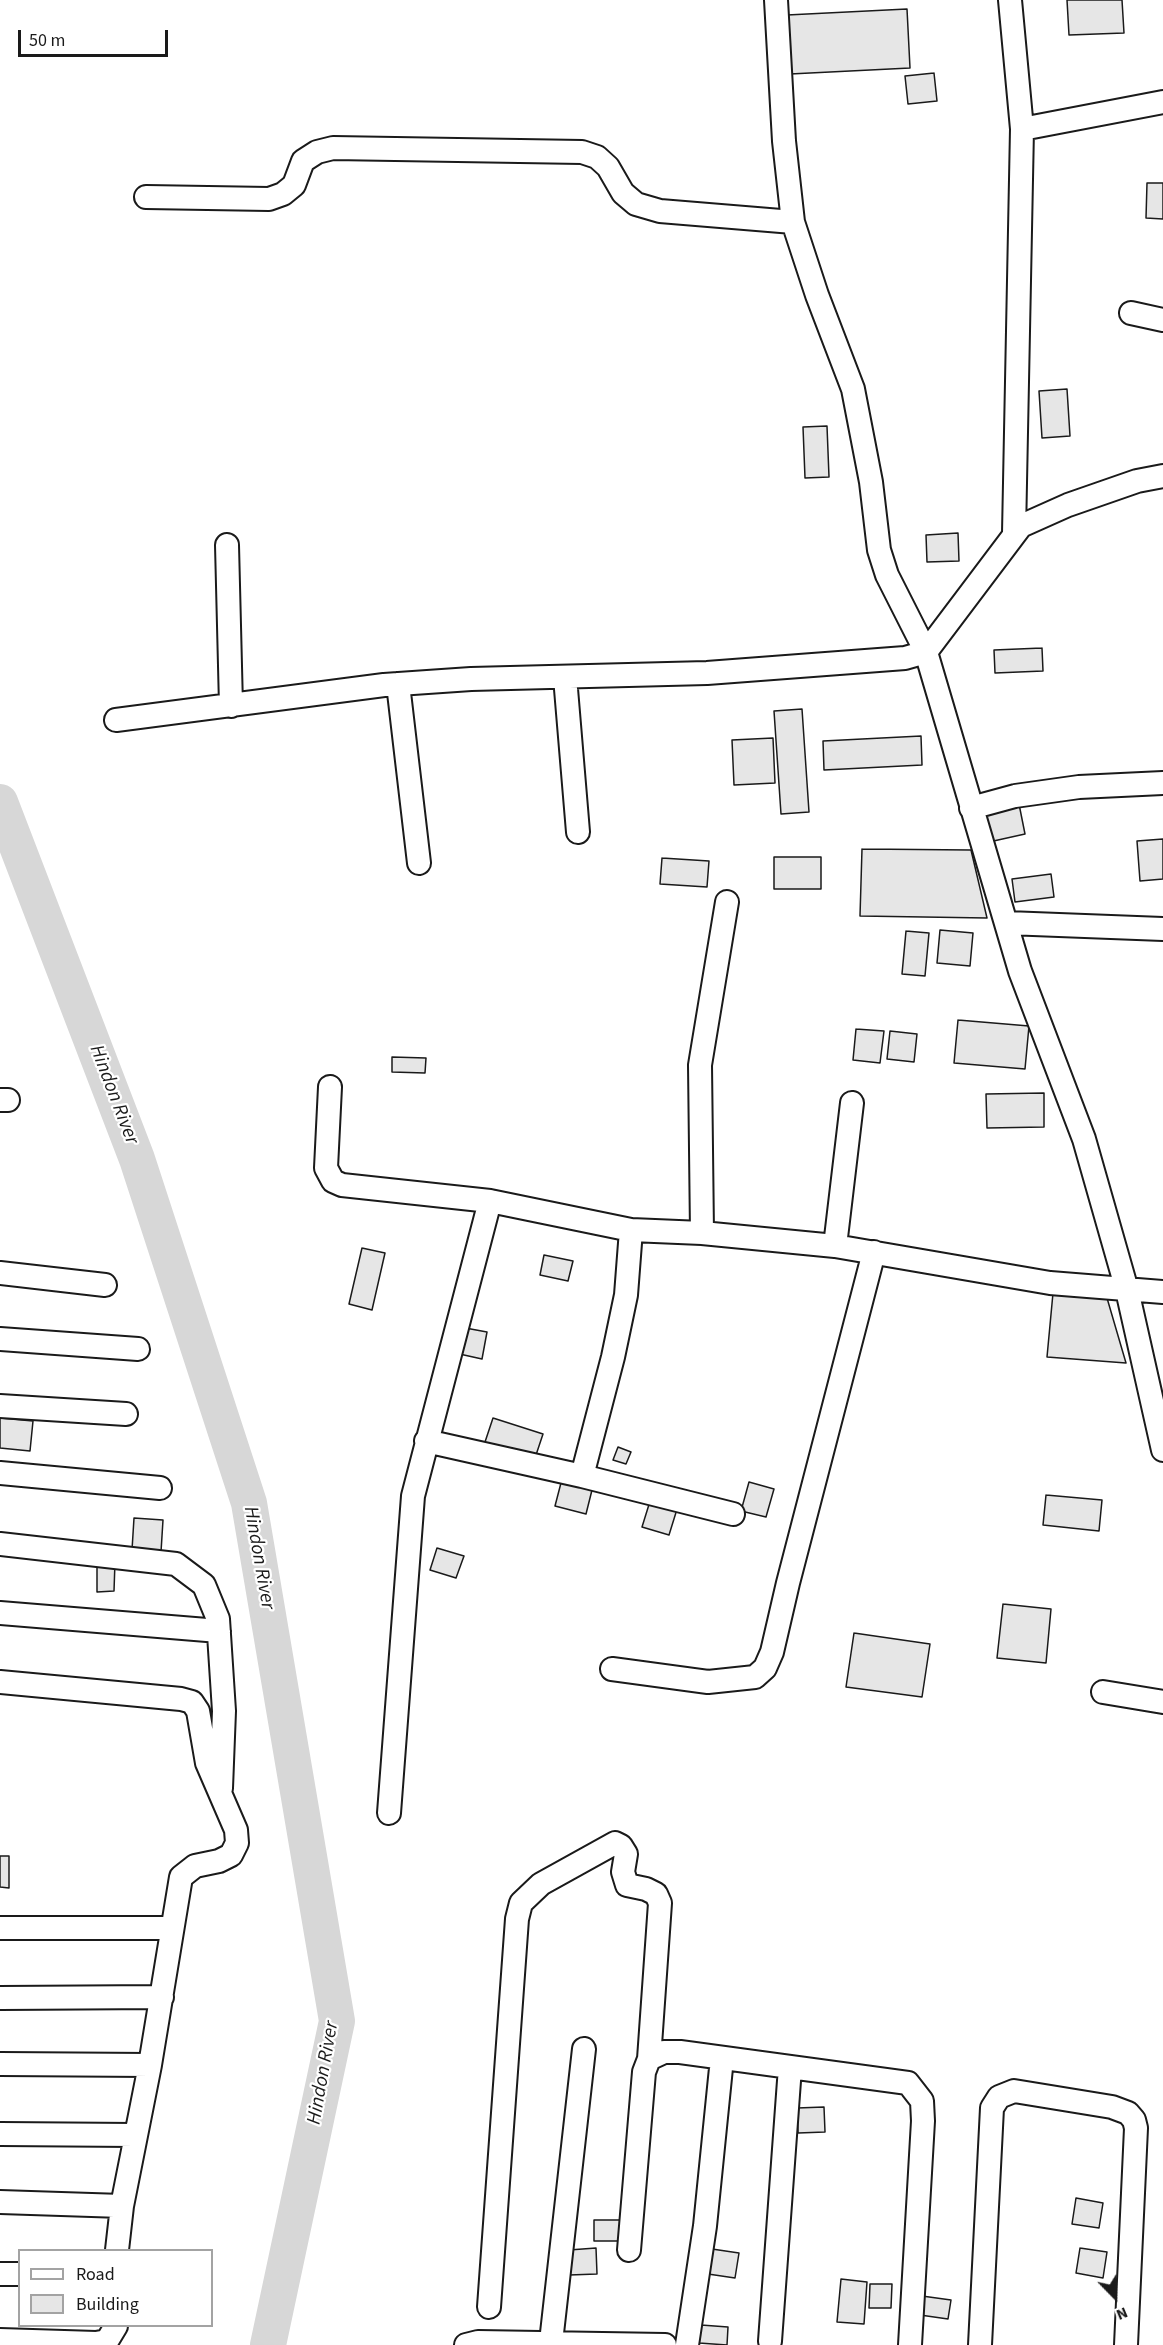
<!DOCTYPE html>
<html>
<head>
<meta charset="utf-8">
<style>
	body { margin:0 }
	#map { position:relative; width:1163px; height:2345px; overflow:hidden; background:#fff; font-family:"Source Sans 3",sans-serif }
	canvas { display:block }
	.legend { position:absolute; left:18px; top:2249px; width:195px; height:78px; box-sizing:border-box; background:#fff; border:2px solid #a3a3a3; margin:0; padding:8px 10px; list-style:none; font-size:18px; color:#1a1a1a }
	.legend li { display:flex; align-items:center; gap:12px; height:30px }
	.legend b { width:30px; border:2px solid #a3a3a3 }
	.north { position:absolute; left:1085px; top:2267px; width:60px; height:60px; -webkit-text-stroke:4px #fff; paint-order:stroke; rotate:157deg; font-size:16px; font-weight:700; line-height:24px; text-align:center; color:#1a1a1a }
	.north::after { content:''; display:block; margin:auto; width:21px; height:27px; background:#1a1a1a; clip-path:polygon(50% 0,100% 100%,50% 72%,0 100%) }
	.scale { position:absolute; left:18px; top:30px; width:150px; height:27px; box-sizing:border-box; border:3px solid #1a1a1a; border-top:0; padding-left:8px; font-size:18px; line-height:21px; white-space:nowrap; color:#1a1a1a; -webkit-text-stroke:4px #fff; paint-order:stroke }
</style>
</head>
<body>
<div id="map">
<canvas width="1163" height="2345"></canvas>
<ul class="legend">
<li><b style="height:8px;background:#fff"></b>Road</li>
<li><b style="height:16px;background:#e6e6e6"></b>Building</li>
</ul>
<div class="north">N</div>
<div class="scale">50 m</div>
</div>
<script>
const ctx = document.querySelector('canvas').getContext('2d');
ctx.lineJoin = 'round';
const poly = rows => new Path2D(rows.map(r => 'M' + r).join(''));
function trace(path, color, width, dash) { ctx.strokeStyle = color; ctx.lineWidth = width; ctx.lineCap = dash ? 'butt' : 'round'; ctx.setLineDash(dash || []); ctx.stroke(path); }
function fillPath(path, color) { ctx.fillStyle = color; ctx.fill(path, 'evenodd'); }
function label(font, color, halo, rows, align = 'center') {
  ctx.font = font + ' "Source Sans 3",sans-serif'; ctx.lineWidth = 4.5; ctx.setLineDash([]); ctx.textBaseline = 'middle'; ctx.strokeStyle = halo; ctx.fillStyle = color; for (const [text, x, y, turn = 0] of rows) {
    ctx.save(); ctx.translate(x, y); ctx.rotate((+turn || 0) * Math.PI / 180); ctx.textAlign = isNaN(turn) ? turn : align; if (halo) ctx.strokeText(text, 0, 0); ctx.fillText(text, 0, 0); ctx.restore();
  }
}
const river = poly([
	[0,802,137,1159,249,1503,337,2021,268,2345]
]);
const building = poly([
	[1067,0,1122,0,1124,33,1069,35,1067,0],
	[907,9,910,68,790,74,787,15,907,9],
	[934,73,937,101,908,104,905,76,934,73],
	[1147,183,1163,183,1163,219,1146,218,1147,183],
	[1067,389,1070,436,1042,438,1039,391,1067,389],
	[827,426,829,477,805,478,803,427,827,426],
	[958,533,959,561,927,562,926,535,958,533],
	[1042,648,1043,671,995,673,994,650,1042,648],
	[802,709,809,812,781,814,774,711,802,709],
	[921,736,922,765,824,770,823,741,921,736],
	[773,738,775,783,734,785,732,740,773,738],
	[1019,804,1025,834,989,842,983,813,1019,804],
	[1163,839,1163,879,1140,881,1137,841,1163,839],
	[862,849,971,850,987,918,860,916,862,849],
	[774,857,821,857,821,889,774,889,774,857],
	[662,858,709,861,707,887,660,884,662,858],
	[1051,874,1054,897,1015,902,1012,879,1051,874],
	[940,930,973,933,970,966,937,963,940,930],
	[906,931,929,933,925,976,902,974,906,931],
	[958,1020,1029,1026,1025,1069,954,1063,958,1020],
	[856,1029,884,1031,880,1063,853,1060,856,1029],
	[890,1031,917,1034,914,1062,887,1059,890,1031],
	[392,1057,426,1058,425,1073,392,1072,392,1057],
	[1044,1093,1044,1127,987,1128,986,1094,1044,1093],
	[362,1248,385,1253,372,1310,349,1304,362,1248],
	[544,1255,573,1261,568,1281,540,1275,544,1255],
	[1053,1293,1107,1298,1126,1363,1047,1357,1053,1293],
	[460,1327,487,1332,482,1359,455,1353,460,1327],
	[0,1418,33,1421,30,1451,0,1448,0,1418],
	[493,1418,543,1434,534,1461,484,1445,493,1418],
	[618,1447,631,1452,626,1464,613,1460,618,1447],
	[562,1479,593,1486,586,1514,555,1506,562,1479],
	[749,1482,774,1489,766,1517,741,1511,749,1482],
	[1046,1495,1102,1500,1099,1531,1043,1525,1046,1495],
	[651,1498,678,1506,669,1535,642,1527,651,1498],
	[134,1518,163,1520,161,1552,132,1550,134,1518],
	[437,1548,464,1556,456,1578,430,1570,437,1548],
	[97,1562,115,1562,114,1591,97,1592,97,1562],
	[1003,1604,1051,1609,1046,1663,997,1658,1003,1604],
	[854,1633,930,1644,922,1697,846,1687,854,1633],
	[0,1856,9,1856,9,1888,0,1887,0,1856],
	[824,2107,825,2132,798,2133,797,2108,824,2107],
	[1076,2198,1103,2203,1099,2228,1072,2224,1076,2198],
	[594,2220,620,2220,620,2241,594,2241,594,2220],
	[596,2248,597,2274,569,2275,569,2250,596,2248],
	[1080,2248,1107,2252,1103,2278,1076,2273,1080,2248],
	[712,2249,739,2253,735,2278,708,2274,712,2249],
	[841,2279,867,2282,864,2324,837,2322,841,2279],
	[870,2284,892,2284,891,2308,869,2308,870,2284],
	[922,2296,951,2300,948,2319,920,2315,922,2296],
	[701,2325,728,2327,727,2345,699,2343,701,2325]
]);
const minor = poly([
	[776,0,784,141,793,222,817,295,853,389,871,482,879,550,887,575,926,652,1020,971,1084,1139,1127,1290,1163,1450],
	[1010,0,1022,129,1014,533],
	[1022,129,1163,102],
	[146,197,269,199,283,194,294,185,303,161,317,152,333,148,582,152,597,157,608,167,623,193,636,204,660,211,793,222],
	[1131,313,1163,320],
	[227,545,231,706],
	[565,677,578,832],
	[398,684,419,863],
	[116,720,384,685,471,679,707,673,905,658,926,652,1021,526,1068,505,1137,481,1163,476],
	[971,808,1015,796,1079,787,1163,783],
	[1007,923,1163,929],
	[330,1087,326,1168,333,1181,342,1185,490,1201,631,1230,702,1233,835,1246,1050,1283,1163,1292],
	[0,1100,8,1100],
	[702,1233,700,1065,727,902],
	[835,1246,852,1103],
	[0,1273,105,1285],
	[0,1339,138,1349],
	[0,1406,126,1414],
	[426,1441,582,1476,733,1514],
	[0,1473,160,1488],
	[582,1476,613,1357,626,1295,631,1230],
	[0,1544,176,1564,204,1585,218,1619,224,1711,221,1788],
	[0,1613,219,1631],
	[612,1669,708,1682,755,1677,765,1668,772,1652,788,1583,874,1252],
	[0,1682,181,1699,192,1702,198,1711,207,1763,236,1830,237,1843,231,1855,219,1861,195,1866,181,1877,150,2065,122,2206,117,2250],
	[1103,1692,1163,1702],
	[389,1813,413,1496,490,1201],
	[0,1928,171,1928],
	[0,1998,162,1997],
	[0,2064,150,2065],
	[0,2134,135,2135],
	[0,2202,122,2206],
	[629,2250,644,2072,649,2059,664,2052,680,2052,908,2083,922,2101,923,2121,910,2345],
	[0,2274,20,2274],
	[489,2307,517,1919,521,1903,541,1884,615,1843,621,1846,626,1854,623,1872,627,1885,646,1889,656,1894,660,1903,649,2059],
	[0,2340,96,2343,107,2341,116,2326],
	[770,2341,790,2067],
	[551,2342,584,2049],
	[466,2345,478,2342,665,2345],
	[687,2345,705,2226,722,2058],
	[980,2345,992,2108,999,2097,1014,2091,1112,2107,1128,2113,1134,2120,1136,2128,1126,2345]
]);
const waterNames = [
	["Hindon River",113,1095,69],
	["Hindon River",258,1558,80],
	["Hindon River",324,2073,-80]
];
trace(river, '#d7d7d7', 36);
fillPath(building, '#e6e6e6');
trace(building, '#1a1a1a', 1.5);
trace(minor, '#1a1a1a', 26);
trace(minor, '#fff', 22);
label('italic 20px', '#1a1a1a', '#fff', waterNames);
</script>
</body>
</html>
